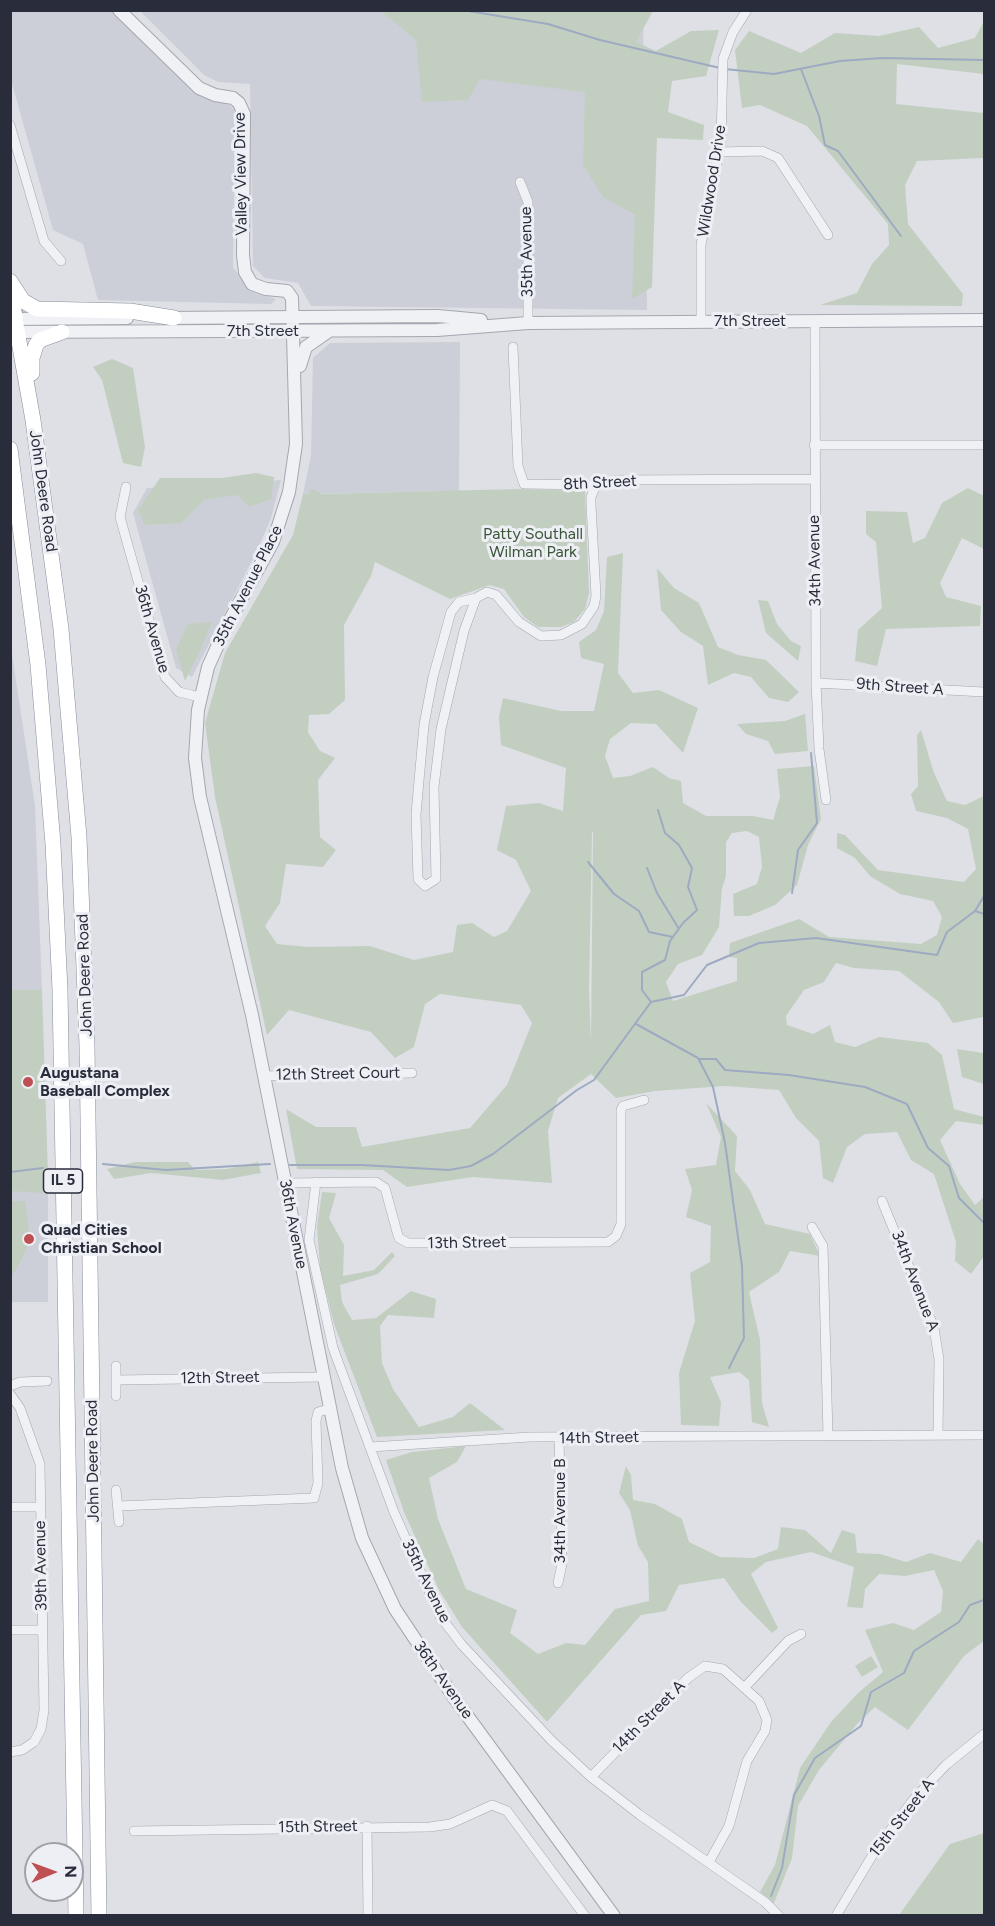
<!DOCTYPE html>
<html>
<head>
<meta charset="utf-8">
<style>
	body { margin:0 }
	#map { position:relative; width:995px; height:1926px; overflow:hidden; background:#dee0e6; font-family:Figtree,sans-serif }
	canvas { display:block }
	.frame { position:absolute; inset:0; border:12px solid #292d3b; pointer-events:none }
	.north { position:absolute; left:24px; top:1842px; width:60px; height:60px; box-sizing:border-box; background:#edeff4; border:2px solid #9fa1aa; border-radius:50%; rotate:89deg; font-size:16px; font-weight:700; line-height:24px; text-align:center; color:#292d3b }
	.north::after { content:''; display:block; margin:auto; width:21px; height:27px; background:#be5053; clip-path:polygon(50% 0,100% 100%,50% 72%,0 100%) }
</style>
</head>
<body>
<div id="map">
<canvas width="995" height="1926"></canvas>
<div class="frame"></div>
<div class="north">N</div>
</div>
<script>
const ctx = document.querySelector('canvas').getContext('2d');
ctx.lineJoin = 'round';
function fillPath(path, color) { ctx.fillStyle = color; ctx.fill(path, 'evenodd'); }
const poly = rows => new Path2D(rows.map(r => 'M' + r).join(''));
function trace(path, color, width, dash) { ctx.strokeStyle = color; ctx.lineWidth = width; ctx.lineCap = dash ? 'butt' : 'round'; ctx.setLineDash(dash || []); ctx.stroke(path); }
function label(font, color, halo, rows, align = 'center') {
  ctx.font = font + ' Figtree,sans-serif'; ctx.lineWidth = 6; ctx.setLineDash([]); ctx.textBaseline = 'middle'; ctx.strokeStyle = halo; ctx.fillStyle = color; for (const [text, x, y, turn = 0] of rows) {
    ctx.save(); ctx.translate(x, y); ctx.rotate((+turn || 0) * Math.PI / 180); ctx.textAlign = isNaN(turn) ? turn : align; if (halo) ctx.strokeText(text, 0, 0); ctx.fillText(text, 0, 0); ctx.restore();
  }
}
const built = poly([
	[10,11,111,11,196,94,226,103,235,110,233,268,256,293,276,299,271,304,98,300,83,244,53,230,11,80],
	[140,11,643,11,647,310,311,306,298,283,265,278,253,266,250,84,218,82,204,75],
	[460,342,459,491,303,494,311,456,313,358,330,343],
	[281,480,271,518,257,551,192,677,176,668,133,513,147,488],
	[10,641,35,806,42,990,11,990],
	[11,1175,48,1175,48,1302,11,1302]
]);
const green = poly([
	[381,11,653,11,636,42,656,51,691,31,719,30,706,76,672,81,668,112,704,125,703,140,657,138,652,287,632,299,635,215,603,197,583,165,585,92,480,79,468,100,422,102,416,40],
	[984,21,984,74,897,64,896,104,984,113,983,158,917,161,905,185,908,224,963,294,962,306,820,305,857,293,872,264,889,245,888,224,807,126,760,105,742,108,735,50,749,31,801,53,835,33,879,36,919,27,938,48,975,38],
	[112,359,133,368,145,447,141,467,123,463,102,380,93,367],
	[256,473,274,477,271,499,249,507,237,495,204,500,181,523,145,525,138,510,160,478,222,478],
	[311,488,322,494,519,489,585,491,589,593,585,609,574,622,561,627,538,627,524,617,504,589,490,585,450,599,375,562,371,576,344,625,345,700,329,714,309,715,308,732,320,751,335,758,318,780,320,837,336,850,323,867,286,864,280,903,265,926,277,944,308,947,370,946,414,960,453,952,457,925,472,923,494,937,507,931,531,891,516,860,497,850,506,806,539,803,563,811,566,768,501,745,499,717,503,698,561,711,594,711,604,664,581,658,579,642,596,630,604,611,607,557,623,553,618,673,633,693,659,690,698,708,683,753,656,724,631,723,610,739,605,756,613,778,630,776,653,767,669,778,681,781,683,803,706,816,753,816,773,820,780,797,777,769,814,766,821,819,808,845,797,885,775,905,749,916,734,916,733,894,757,884,762,867,759,837,747,831,732,833,726,842,726,876,722,888,719,927,702,955,678,964,666,982,673,1001,737,981,737,958,729,957,730,943,799,919,829,937,921,944,937,935,942,917,933,901,900,894,870,876,855,858,837,848,837,833,845,835,878,870,964,882,976,869,968,829,947,818,916,811,911,794,918,786,917,735,921,730,934,773,947,801,965,805,984,796,983,1017,953,1023,939,1002,899,971,854,968,836,963,824,982,804,990,786,1016,787,1025,813,1034,830,1025,835,1042,855,1047,879,1037,928,1043,942,1055,954,1109,984,1117,984,1125,956,1121,940,1140,960,1184,975,1205,984,1197,984,1256,971,1274,955,1261,956,1242,934,1174,911,1160,897,1132,865,1134,847,1147,833,1183,823,1178,819,1141,796,1118,779,1090,725,1086,655,1091,616,1098,591,1074,558,1098,548,1131,552,1183,473,1177,407,1187,383,1170,297,1169,286,1109,316,1127,356,1127,362,1147,470,1128,507,1085,532,1023,521,1005,440,994,425,1004,414,1047,395,1058,371,1032,289,1010,267,1035,215,797,205,723,225,653,293,535,303,494,309,494],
	[592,832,593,833,591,1042,589,990],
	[968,488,984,496,984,549,962,538,940,583,946,597,981,606,980,626,886,629,877,666,855,661,858,630,882,608,876,542,866,534,866,511,907,512,913,543,925,538,942,503],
	[657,568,674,588,699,603,718,647,738,655,766,660,799,692,788,702,769,698,751,677,734,673,708,685,703,646,681,632,661,610],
	[758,600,768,601,777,624,791,641,801,646,798,661,766,633],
	[212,622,198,655,185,681,176,649,188,624],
	[805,714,808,751,775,754,768,741,746,734,737,724,785,721],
	[11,990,42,990,48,1175,43,1175,43,1193,11,1191],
	[957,1049,983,1053,984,1084,962,1077],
	[706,1103,737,1136,735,1171,750,1190,765,1224,810,1234,820,1256,790,1251,779,1272,749,1292,760,1340,762,1403,769,1427,752,1422,749,1380,739,1372,710,1377,721,1402,719,1426,681,1425,679,1373,695,1321,690,1273,710,1262,711,1226,686,1217,692,1190,685,1169,716,1165,721,1137],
	[135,1162,188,1162,195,1170,227,1169,258,1162,261,1173,223,1180,151,1173,114,1179,107,1169],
	[322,1192,336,1193,329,1218,344,1245,343,1276,374,1270,392,1252,395,1256,378,1274,340,1285,342,1302,352,1320,376,1318,411,1291,436,1299,434,1318,388,1315,380,1326,382,1363,393,1389,419,1427,453,1417,470,1403,505,1430,377,1437,334,1324,320,1268,317,1226],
	[11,1201,25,1201,30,1240,19,1265,11,1277],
	[466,1446,457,1462,429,1478,438,1519,466,1589,517,1610,510,1633,538,1654,566,1643,585,1645,615,1609,649,1601,648,1562,638,1546,630,1510,619,1493,626,1466,631,1475,633,1500,655,1504,682,1519,689,1542,720,1557,754,1558,778,1549,781,1527,805,1530,831,1553,842,1530,855,1534,857,1553,880,1554,906,1562,930,1553,961,1562,978,1539,984,1544,984,1641,964,1656,908,1730,875,1707,858,1723,819,1770,798,1806,792,1858,774,1903,760,1892,775,1865,800,1768,831,1722,858,1693,883,1672,865,1630,893,1623,914,1630,941,1612,943,1591,934,1570,905,1576,879,1574,865,1589,863,1608,847,1607,854,1567,811,1552,766,1562,751,1574,778,1628,772,1633,741,1602,724,1578,679,1585,666,1611,641,1615,547,1722,462,1627,439,1590,404,1512,386,1460,412,1452],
	[871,1656,878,1667,862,1677,855,1666],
	[984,1833,984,1915,899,1915,950,1844]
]);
const stream = poly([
	[462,10,548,24,600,40,720,68],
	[725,69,774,74,840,61,882,58,984,60],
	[801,69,819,116,825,145,838,151,901,236],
	[588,862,614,894,639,911,649,932,673,937],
	[647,868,657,893,679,929],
	[792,893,798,850,817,823,811,753],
	[975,911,984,896],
	[651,1002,642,990,642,972,665,960,670,941,683,923,697,910,688,887,692,868,679,845,665,833,658,810],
	[636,1024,698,1058,713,1087,725,1143,742,1266,744,1338,729,1368],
	[699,1059,716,1059,725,1070,789,1075,865,1087,907,1104,928,1148,949,1166,959,1198,984,1223],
	[103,1164,166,1170,270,1164],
	[290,1165,362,1165,449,1170,471,1166,493,1154,577,1090,594,1080,651,1002,684,995,707,965,759,943,816,938,937,955,947,932,975,911,984,914],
	[10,1172,43,1168],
	[771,1896,782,1868,794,1795,815,1758,861,1726,871,1692,904,1673,914,1651,959,1622,970,1605,984,1600]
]);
const minor = poly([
	[10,125,44,241,61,261],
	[719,152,762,151,778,158,828,235],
	[520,182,528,202,528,323],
	[701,321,701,245,721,141,723,59,733,32,747,10],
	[815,321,816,683,819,749,826,800],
	[513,347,518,466,524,484,596,485,619,480,814,479],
	[814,445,984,445],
	[126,487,120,517,165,677,179,692,200,697],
	[476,598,464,631,441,729,434,787,436,879,425,886,418,879,416,814,424,725,433,677,451,612,459,602,476,598],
	[476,598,487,592,496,595,519,622,541,636,561,635,582,624,594,606,596,596,591,505,591,497,596,485],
	[816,683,984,692],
	[264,1076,412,1073],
	[316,1182,309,1240,333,1348,394,1512,440,1616,462,1645,552,1741,591,1777,640,1815,765,1902,779,1916],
	[285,1183,376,1182,385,1188,397,1232,399,1238,408,1243,608,1242,616,1236,621,1224,621,1110,623,1106,644,1100],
	[882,1201,934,1328,939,1359,938,1435],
	[812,1227,823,1246,828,1436],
	[116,1366,116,1396],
	[116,1380,323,1377],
	[10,1386,20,1382,47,1381],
	[10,1394,20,1408,40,1464,44,1710,41,1729,34,1742,22,1750,10,1752],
	[370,1447,530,1437,984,1435],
	[116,1490,119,1522],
	[118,1506,314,1498,318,1483,316,1421,318,1412,329,1409],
	[10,1507,40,1507],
	[558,1583,562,1564,559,1438],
	[10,1630,42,1630],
	[745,1687,788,1641,801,1634],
	[591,1777,688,1678,705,1666,723,1669,759,1701,767,1720,765,1731,747,1761,729,1826,709,1862],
	[367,1826,368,1916],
	[134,1831,430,1827,450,1824,492,1805,507,1811,585,1916],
	[836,1916,875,1851,913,1800,946,1765,984,1734]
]);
const tertiary = poly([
	[119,10,199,88,215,95,233,98,239,103,244,114,243,255,245,272,252,284,266,289,287,291,292,298,296,444,289,492,273,542,226,627,208,667,198,710,195,758,200,797,252,1015,342,1468,362,1538,395,1609,455,1699,614,1916],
	[166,318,438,316,481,320],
	[10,319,127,318],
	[11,332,437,330,528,323,984,320],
	[300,366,306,347,329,331]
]);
const trunk = poly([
	[10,281,23,301,37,309,130,311,174,318],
	[15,319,33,420,61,629,79,837,87,1046,99,1916],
	[32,373,32,358,36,345,40,340,62,332],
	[10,449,38,665,53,844,60,990,76,1916]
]);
const motorway = poly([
	[10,292,15,319]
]);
const markers = [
	[28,1082,6,"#be5053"],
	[29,1239,6,"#be5053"]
];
const shields = [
	[63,1181,39]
];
const shieldNames = [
	["IL 5",63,1181]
];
const streetNames = [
	["Valley View Drive",241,174,-91],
	["Wildwood Drive",712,181,-81],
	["35th Avenue",527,252,-91],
	["7th Street",750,321],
	["7th Street",263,331],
	["8th Street",600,483,-3],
	["John Deere Road",43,491,82],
	["34th Avenue",815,561,-91],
	["35th Avenue Place",248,586,-63],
	["36th Avenue",152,629,74],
	["9th Street A",900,687,4],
	["John Deere Road",85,975,-92],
	["12th Street Court",338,1074,-1],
	["36th Avenue",293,1224,79],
	["13th Street",467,1243,-1],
	["34th Avenue A",915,1281,69],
	["12th Street",220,1378,-1],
	["14th Street",599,1438,-1],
	["John Deere Road",93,1461,-91],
	["34th Avenue B",560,1511,-90],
	["39th Avenue",41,1566,-91],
	["35th Avenue",426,1581,64],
	["36th Avenue",443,1680,55],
	["14th Street A",649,1717,-45],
	["15th Street A",902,1818,-52],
	["15th Street",318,1827,-1]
];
const parkNames = [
	["Patty Southall",533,534],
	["Wilman Park",533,552]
];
const poiNames = [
	["Augustana",40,1073],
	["Baseball Complex",40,1091],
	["Quad Cities",41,1230],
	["Christian School",41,1248]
];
fillPath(built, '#cccfd7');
fillPath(green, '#c2cfc0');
trace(stream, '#9daac2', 2);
trace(minor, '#a4a7af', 10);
trace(tertiary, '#a4a7af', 14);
trace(trunk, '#878d9b', 16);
trace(motorway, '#878d9b', 18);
trace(minor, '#f0f1f5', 9);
trace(tertiary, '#f0f1f5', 12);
trace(trunk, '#fff', 15);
trace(motorway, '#fff', 16);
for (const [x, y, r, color] of markers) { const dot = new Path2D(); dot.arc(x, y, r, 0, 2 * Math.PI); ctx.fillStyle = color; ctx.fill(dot); trace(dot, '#edeff4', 2); }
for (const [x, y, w] of shields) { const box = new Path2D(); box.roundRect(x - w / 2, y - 12, w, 24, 4.5); ctx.fillStyle = '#edeff4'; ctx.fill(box); trace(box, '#292d3b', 1.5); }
label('bold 15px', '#292d3b', null, shieldNames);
label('16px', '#292d3b', '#edeff4', streetNames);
label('16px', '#3a5538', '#edeff4', parkNames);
label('bold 16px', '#292d3b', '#edeff4', poiNames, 'left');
</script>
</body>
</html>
